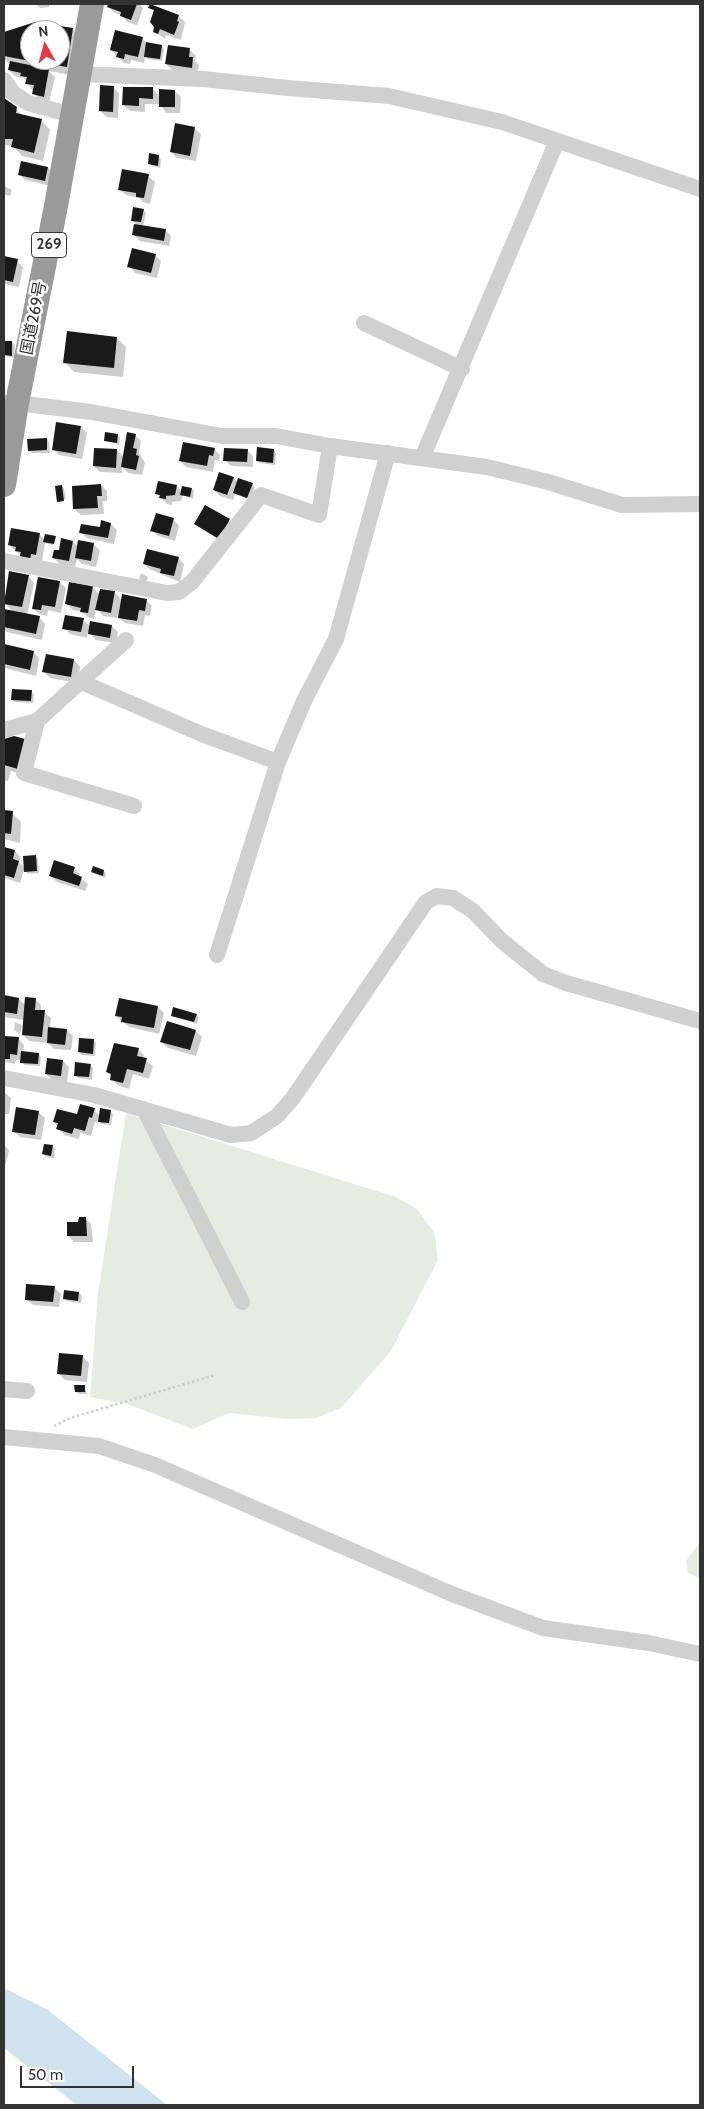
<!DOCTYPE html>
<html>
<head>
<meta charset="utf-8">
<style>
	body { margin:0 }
	#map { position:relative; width:704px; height:2109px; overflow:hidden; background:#fff; font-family:Cabin,sans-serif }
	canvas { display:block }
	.frame { position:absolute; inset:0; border:5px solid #333; pointer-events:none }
	.north { position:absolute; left:20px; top:20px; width:50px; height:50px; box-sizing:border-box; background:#fff; border:1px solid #adadad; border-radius:50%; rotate:353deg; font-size:14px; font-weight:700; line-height:20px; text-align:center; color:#333 }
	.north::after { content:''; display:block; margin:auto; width:18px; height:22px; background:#e63946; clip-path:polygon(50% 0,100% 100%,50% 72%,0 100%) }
	.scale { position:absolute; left:20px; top:2066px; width:114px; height:22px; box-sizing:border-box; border:2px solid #333; border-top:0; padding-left:6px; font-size:15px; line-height:18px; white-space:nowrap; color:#333; -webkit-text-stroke:4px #fff; paint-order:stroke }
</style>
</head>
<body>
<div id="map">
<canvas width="704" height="2109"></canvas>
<div class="frame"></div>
<div class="north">N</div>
<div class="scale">50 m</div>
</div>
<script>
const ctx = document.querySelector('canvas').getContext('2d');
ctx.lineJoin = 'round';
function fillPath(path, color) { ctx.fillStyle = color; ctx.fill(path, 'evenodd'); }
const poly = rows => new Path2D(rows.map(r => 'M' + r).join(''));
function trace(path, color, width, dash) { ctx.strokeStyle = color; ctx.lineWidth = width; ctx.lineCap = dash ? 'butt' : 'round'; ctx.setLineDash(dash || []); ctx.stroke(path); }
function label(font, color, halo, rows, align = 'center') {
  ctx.font = font + ' Cabin,"Noto Sans JP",sans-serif'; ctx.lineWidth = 5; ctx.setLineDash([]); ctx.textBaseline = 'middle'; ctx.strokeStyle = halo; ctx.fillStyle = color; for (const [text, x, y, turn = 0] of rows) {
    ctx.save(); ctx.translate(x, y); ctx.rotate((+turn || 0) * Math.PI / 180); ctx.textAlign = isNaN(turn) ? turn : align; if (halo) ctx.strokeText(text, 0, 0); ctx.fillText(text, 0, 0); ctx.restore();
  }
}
const green = poly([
	[126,1113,396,1197,417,1209,435,1234,438,1260,391,1351,341,1408,316,1418,286,1419,229,1413,193,1429,127,1404,90,1397,98,1293],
	[700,1542,700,1578,688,1573,686,1561]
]);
const water = poly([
	[4,1988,48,2010,167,2105,77,2105,4,2048]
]);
const shadow = poly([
	[36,4,49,4,49,7,40,8],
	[109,4,139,4,143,8,137,25,127,22,122,15,115,13,108,6],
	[150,7,178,16,185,22,181,40,166,35,165,39,154,31,155,13],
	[35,23,73,30,82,39,76,76,49,71,55,77,49,102,39,100,24,78,15,76,9,70,10,64,4,59,4,33],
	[30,30,60,30,60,60,30,60],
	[142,38,148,44,161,46,164,49,162,61,148,59,145,56,144,63,131,60,130,64,124,63,111,50],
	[169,46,190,50,196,56,195,61,199,65,197,74,172,70,166,64],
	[113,87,119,93,118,118,107,117,100,111],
	[153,89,160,96,175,91,181,97,180,113,166,113,160,104,145,104,145,112,130,111,123,105],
	[4,100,25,117,41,120,50,130,43,161,22,156,13,146,4,145],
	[194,128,201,134,196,161,177,158,171,152],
	[158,156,161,159,160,168,152,166,149,164],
	[22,162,48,168,54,174,51,186,25,180,19,174],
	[148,176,155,182,150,204,143,202,139,198,126,195,119,189],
	[4,186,12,190,10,196,4,194],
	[143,210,146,213,143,227,165,230,171,236,169,246,140,241,134,235,136,224,132,220],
	[155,255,161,261,157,278,135,273,129,266],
	[4,258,17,261,23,267,19,287,4,284],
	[117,338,126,347,123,377,74,372,65,362],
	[12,342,15,345,14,358,4,355,4,359,4,348],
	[81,427,87,433,82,459,59,455,53,449],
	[118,435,120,438,119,445,105,440],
	[135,435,141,441,139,453,145,463,142,475,128,473,122,467,122,473,100,472,94,466,117,450,124,457],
	[47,439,49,442,50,453,32,453,29,451],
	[214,449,220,455,219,461,215,460,213,472,186,467,180,461],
	[247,450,253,456,253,467,231,466,225,460],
	[274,450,276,453,275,465,260,463,257,460],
	[233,478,238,482,252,484,255,487,250,500,235,494,233,500,220,496,214,489],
	[159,483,177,486,182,492,191,489,194,491,193,499,183,495,181,501,172,502,172,505,167,504,157,494],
	[101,485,107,491,107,501,103,501,104,514,81,515,74,509],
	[62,486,64,489,66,499,59,500],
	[205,506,236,526,225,544,195,524],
	[173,519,179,526,175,541,158,536,152,530],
	[111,524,117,530,114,544,87,538,81,532,101,529],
	[12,529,40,535,45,540,54,537,53,545,45,543,42,561,21,556,9,545],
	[73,542,78,547,93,544,100,550,96,567,82,564,77,559,75,567,60,564,53,558],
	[178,558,184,564,180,582,151,570,144,564],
	[10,573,28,576,34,583,27,615,39,617,45,624,42,640,7,632,4,629,4,610,13,612,4,603],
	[141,573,148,577,146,583,139,579],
	[59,582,66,588,61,613,48,610,47,616,39,614,33,608],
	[92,587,100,595,114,592,122,600,146,600,152,606,150,616,145,615,143,626,125,623,117,615,117,618,103,616,96,608,94,619,88,617,82,612,73,610,66,604],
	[83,620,91,627,112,626,118,632,116,643,96,640,88,632,87,638,70,634,64,628],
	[4,645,33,652,39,658,36,676,4,668],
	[47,655,74,660,80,667,77,683,50,678,44,672],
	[31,692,34,694,33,703,15,702,12,699],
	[14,737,24,774,11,771,8,781,4,780,4,740],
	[4,811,12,813,21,822,20,843,4,839],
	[4,848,15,851,21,858,19,862,25,868,36,857,38,859,39,873,28,874,24,870,20,883,4,878],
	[74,868,80,874,79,877,88,884,85,891,57,882,50,876],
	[94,868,104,871,106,874,105,878,95,874,92,871],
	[4,996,19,999,26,1006,35,999,41,1005,41,1011,44,1012,51,1018,50,1028,67,1030,73,1036,71,1050,54,1049,48,1043,29,1041,23,1035,24,1020,4,1017],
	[158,1007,164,1013,159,1034,129,1027,116,1016],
	[196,1015,199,1017,197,1024,172,1016],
	[15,1022,22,1025,20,1034,14,1030],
	[196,1031,202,1037,196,1056,168,1048,162,1042],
	[4,1037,18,1038,24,1045,23,1053,38,1054,41,1057,40,1066,24,1065,22,1060,16,1060,15,1064,4,1062],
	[94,1041,96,1043,95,1056,82,1055,79,1052],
	[125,1045,138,1049,144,1055,143,1059,153,1066,149,1079,133,1074,129,1089,117,1085,108,1072],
	[63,1061,69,1067,67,1082,52,1080,46,1074],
	[90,1065,93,1068,92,1080,78,1078,75,1075],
	[4,1092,11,1098,9,1114,4,1114,4,1117],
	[94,1110,100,1116,110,1111,113,1114,111,1125,102,1124,99,1120,98,1123,95,1122,91,1136,80,1133,79,1139,64,1135,54,1122],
	[38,1112,45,1118,41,1140,20,1137,14,1131],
	[4,1145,9,1150,6,1164,4,1164],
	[52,1146,55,1149,54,1158,46,1157,43,1154],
	[85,1218,91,1224,93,1242,74,1242,68,1236],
	[54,1287,61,1294,59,1307,33,1305,26,1299],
	[79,1293,82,1296,81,1303,67,1301,64,1298],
	[82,1356,89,1363,87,1382,65,1380,59,1374],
	[84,1386,87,1394,79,1394,76,1392]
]);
const building = poly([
	[108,4,137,4,131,20,120,16,121,12,107,7],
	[150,4,179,15,177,21,179,22,174,35,160,29,158,34,153,32,154,27,150,22,154,10,148,8],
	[35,22,73,28,67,67,32,61,60,60,60,30,30,30,30,61,4,56,4,32],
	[115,30,143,37,138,57,125,54,124,59,116,57,118,52,110,50],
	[146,42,162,45,160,59,144,57],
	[168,45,190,48,189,57,193,57,192,68,165,64],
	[10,61,49,69,44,97,32,94,34,85,25,84,27,77,20,76,21,73,8,70],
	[100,85,114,86,113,112,99,111],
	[123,87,153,87,153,99,139,98,139,106,122,105],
	[159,89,175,90,175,107,159,107],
	[4,98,17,107,16,113,42,119,34,153,11,147,13,139,4,139],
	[175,123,195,127,190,156,170,152],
	[149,153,159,155,158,166,148,164],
	[21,161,48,167,45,181,18,175],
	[122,169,149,174,144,198,136,197,136,193,118,190],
	[133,207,144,209,141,222,131,221],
	[134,224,166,229,164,241,132,235],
	[132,248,156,254,151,273,127,267],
	[4,256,18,259,13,282,4,280],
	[67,331,117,337,114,368,63,363],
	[4,341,12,341,12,356,4,355],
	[56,422,81,426,76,454,52,450],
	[105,432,118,434,117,443,104,441],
	[127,432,136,434,133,448,137,449,136,455,139,456,136,470,121,467],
	[47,438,47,450,28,451,27,439],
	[183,442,215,448,213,456,209,455,207,466,179,461],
	[257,447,274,449,273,463,256,461],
	[94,448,117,449,116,468,93,466],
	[224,448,248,449,247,462,223,461],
	[219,472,234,477,227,495,213,490],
	[238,478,253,483,247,498,233,493],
	[158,481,177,485,175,495,166,496,166,499,159,498,160,495,155,494],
	[101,484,102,496,97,496,98,508,73,509,72,486],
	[62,485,64,501,57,502,55,486],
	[182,486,192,488,190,497,180,495],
	[205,505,230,519,219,539,194,524],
	[156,513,174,518,169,536,150,531],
	[101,520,111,523,108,538,79,533,81,524,100,527],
	[11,528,40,533,36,555,31,554,30,560,19,558,21,552,15,551,16,547,8,545],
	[45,534,56,536,54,544,43,542],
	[61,538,73,541,69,561,52,558,54,550,59,550],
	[78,540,94,543,91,561,75,558],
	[147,549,179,557,174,576,160,573,161,569,143,564],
	[9,571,29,575,22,607,4,604],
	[38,577,60,581,55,607,42,605,41,610,32,609],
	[69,582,93,586,88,613,80,612,81,608,65,604],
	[100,589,115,591,111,613,95,610],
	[122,594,147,599,145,611,139,610,137,621,118,618],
	[4,609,40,616,36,634,4,627],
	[65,615,84,618,81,632,62,629],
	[90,621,112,625,110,638,88,634],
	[4,644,34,651,30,670,4,664],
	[46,654,74,659,71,677,42,672],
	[12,689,32,690,31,701,11,700],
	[14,736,25,739,18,769,4,765,4,739],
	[4,810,13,811,11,834,4,833],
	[4,847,15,850,13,859,19,861,14,878,4,875],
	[36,855,37,871,24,872,23,856],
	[54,860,75,867,73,873,82,877,79,886,49,876],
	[93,866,104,870,103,876,91,872],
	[4,995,19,998,17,1014,4,1012],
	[25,997,36,998,35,1010,45,1010,42,1037,22,1035],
	[119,998,158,1006,154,1028,121,1022,122,1017,115,1016],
	[173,1007,197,1014,194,1022,171,1016],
	[167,1021,196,1030,190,1050,160,1042],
	[48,1027,67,1029,65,1045,47,1043],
	[4,1036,19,1037,17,1055,10,1054,10,1059,4,1059],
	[79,1038,94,1039,93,1054,78,1052],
	[114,1043,139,1048,137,1056,147,1058,143,1073,127,1069,123,1083,110,1080,111,1074,106,1072],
	[21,1051,39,1053,38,1064,20,1063],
	[47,1058,63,1060,61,1076,45,1074],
	[75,1062,91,1064,89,1077,74,1076],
	[80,1104,95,1108,92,1118,89,1117,85,1131,74,1128,72,1134,56,1129,58,1123,53,1122,57,1109,77,1114],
	[16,1107,39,1111,35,1135,12,1132],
	[100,1108,111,1110,109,1123,98,1122],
	[44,1144,53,1145,51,1156,42,1154],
	[79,1217,86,1217,87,1236,67,1236,67,1222,78,1222],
	[26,1284,55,1286,53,1302,25,1300],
	[64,1290,79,1292,78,1301,63,1299],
	[59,1353,83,1355,81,1376,57,1374],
	[74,1385,85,1385,85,1392,75,1392]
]);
const path = poly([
	[54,1426,70,1418,215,1375]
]);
const minor = poly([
	[79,74,203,79,288,88,389,96,502,122,700,189],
	[4,80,12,92,28,103,72,115],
	[364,323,462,369],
	[4,403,17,403,91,412,222,436,276,436,330,446,487,467,548,482,622,505,700,504],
	[422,458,557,141],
	[4,561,167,593,179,592,192,582,261,495,319,515,330,446],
	[79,681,204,735,278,762],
	[37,721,24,773,134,806],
	[4,730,37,721,126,640],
	[217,955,278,762,304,701,336,639,388,453],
	[4,1078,94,1095,231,1135,251,1133,277,1116,293,1098,426,902,437,896,453,898,473,911,502,941,543,974,566,983,700,1021],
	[144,1109,242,1302],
	[4,1389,27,1391],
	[4,1437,99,1446,155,1465,452,1594,543,1628,649,1643,700,1654]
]);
const highway = poly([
	[4,485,17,403,56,206,92,4]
]);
const shields = [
	[49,245,35]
];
const shieldNames = [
	["269",49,245]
];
const streetNames = [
	["国道269号",34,318,-79]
];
fillPath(green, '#e6ecdf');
fillPath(water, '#cfe2ee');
fillPath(shadow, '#0003');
fillPath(building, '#1a1a1a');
trace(path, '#cdcdcd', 2.5, [2.5, 2.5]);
trace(minor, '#d0d0d0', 16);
trace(highway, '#9a9a9a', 24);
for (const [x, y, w] of shields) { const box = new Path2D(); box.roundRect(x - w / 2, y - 12.5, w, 25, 4); ctx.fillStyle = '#fff'; ctx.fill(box); trace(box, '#333', 1); }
label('bold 15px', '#333', null, shieldNames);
label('16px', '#333', '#fff', streetNames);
</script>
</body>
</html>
